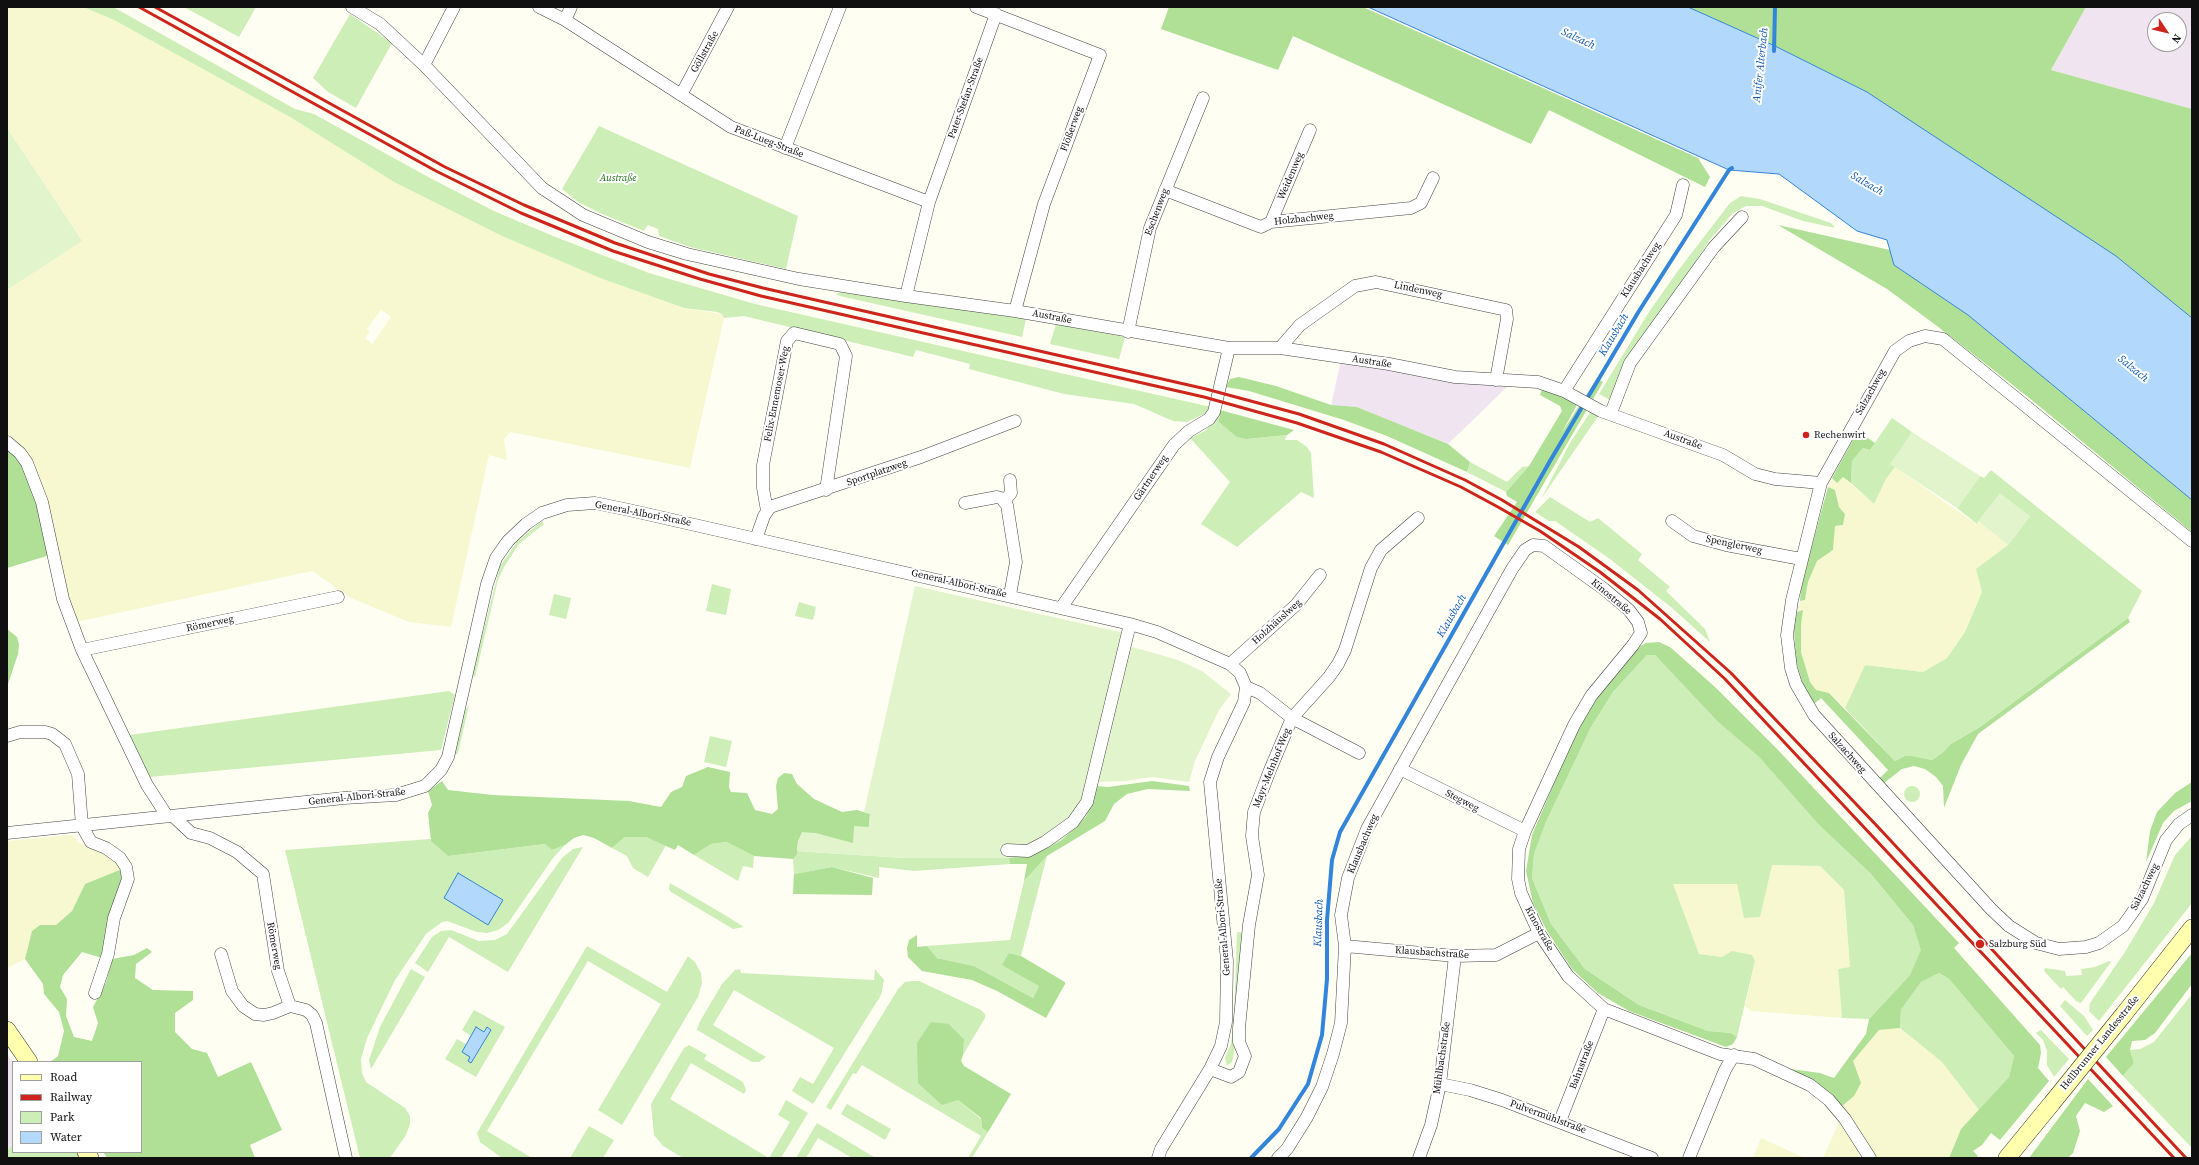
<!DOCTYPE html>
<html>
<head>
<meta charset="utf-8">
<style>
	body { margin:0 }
	#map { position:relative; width:2199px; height:1165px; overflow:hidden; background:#fffef3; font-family:"Source Serif 4",serif }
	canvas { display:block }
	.frame { position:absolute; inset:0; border:8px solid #101010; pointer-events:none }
	.legend { position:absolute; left:12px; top:1061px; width:130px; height:92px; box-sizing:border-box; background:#fff; border:1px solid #9f9f9f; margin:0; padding:5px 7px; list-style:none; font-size:12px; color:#101010 }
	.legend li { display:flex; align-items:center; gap:8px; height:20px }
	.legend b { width:20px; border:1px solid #9f9f9f }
	.north { position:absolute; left:2147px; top:12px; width:40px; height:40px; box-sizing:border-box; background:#fff; border:1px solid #9f9f9f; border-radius:50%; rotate:125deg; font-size:11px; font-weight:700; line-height:16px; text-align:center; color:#101010 }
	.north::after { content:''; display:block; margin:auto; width:14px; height:18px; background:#cd251b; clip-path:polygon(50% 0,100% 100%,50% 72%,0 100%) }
</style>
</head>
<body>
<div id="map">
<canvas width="2199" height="1165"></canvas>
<div class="frame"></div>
<ul class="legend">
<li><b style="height:5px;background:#ffffae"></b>Road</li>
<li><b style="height:5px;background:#cd251b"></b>Railway</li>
<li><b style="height:11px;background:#ceeeb8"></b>Park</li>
<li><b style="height:11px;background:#b2d8fb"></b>Water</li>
</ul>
<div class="north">N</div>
</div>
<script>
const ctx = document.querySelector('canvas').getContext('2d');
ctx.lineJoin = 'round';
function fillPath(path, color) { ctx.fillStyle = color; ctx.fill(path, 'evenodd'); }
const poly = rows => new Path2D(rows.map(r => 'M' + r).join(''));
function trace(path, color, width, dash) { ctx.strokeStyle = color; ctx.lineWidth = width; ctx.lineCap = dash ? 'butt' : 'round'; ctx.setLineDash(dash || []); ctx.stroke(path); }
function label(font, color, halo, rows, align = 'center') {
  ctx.font = font + ' "Source Serif 4",serif'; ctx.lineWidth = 4; ctx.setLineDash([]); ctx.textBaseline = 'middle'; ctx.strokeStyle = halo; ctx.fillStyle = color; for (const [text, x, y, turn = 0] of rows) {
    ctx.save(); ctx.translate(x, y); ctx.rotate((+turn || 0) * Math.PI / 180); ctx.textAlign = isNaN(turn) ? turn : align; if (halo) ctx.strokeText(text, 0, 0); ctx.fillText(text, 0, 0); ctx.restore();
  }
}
const industrial = poly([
	[2086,7,2192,7,2192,109,2051,70],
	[2155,20,2179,20,2179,44,2155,44],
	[1341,360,1508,386,1448,444,1357,407,1331,406],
	[7,1054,13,1063,13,1144,7,1150]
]);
const farmland = poly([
	[7,7,83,7,114,20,290,117,394,182,502,236,600,278,684,308,722,314,724,318,690,468,511,432,504,439,507,460,489,455,451,627,409,622,351,598,312,571,76,622,7,438,7,290,81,241,7,128],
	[381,310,391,317,372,344,365,338,370,331,367,329],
	[1895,467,1976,524,1978,521,2008,545,1977,569,1982,592,1965,632,1947,658,1923,672,1865,665,1845,708,1829,693,1816,690,1810,682,1801,652,1801,625,1803,611,1797,612,1800,601,1805,600,1808,582,1817,561,1833,550,1835,526,1843,525,1845,514,1839,507,1835,490,1828,487,1832,478,1837,483,1843,477,1874,504,1886,479],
	[72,835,75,837,77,842,107,853,116,860,122,869,85,884,72,911,56,925,40,925,32,931,25,959,7,968,7,841],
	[1772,865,1820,866,1844,890,1850,967,1838,969,1842,1018,1751,1011,1745,1006,1755,961,1699,954,1672,884,1737,884,1744,917],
	[1900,1028,1942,1062,1979,1110,1961,1129,1949,1158,1874,1158,1841,1107,1854,1096,1852,1061,1879,1030],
	[1841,1118,1858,1144,1860,1158,1823,1158],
	[1761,1138,1805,1158,1753,1158]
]);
const green = poly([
	[83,7,115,8,295,109,314,114,430,178,494,211,553,236,649,273,755,304,1211,407,1206,413,1187,422,1173,421,1134,404,1064,394,969,369,970,364,916,350,913,357,744,316,724,318,722,314,717,312,684,308,600,278,502,236,394,182,290,117,114,20],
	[184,7,256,7,239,37],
	[350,14,392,43,356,108,328,92,313,78],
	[599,126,798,216,786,269,690,247,659,236,658,229,648,225,644,231,602,214,578,202,562,189],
	[1741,196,1760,199,1831,223,1835,228,1803,221,1762,206,1746,206,1733,213,1708,242,1610,400,1599,394,1649,312,1677,272,1730,203],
	[840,292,1026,319,1022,337,840,296,836,294],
	[1056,324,1125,337,1119,359,1050,344],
	[1591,411,1599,415,1541,499,1570,443],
	[1218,416,1247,439,1287,435,1285,440,1297,440,1307,447,1311,453,1314,498,1301,492,1237,547,1201,524,1230,482,1190,438,1205,431],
	[1892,418,1912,432,1891,464,1895,467,1886,479,1874,504,1851,483,1852,461,1863,448,1870,450],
	[1470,462,1507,482,1522,467,1529,466,1506,492,1467,472],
	[1991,470,2142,591,2128,618,1980,727,1951,744,1942,753,1932,760,1912,756,1905,756,1895,761,1845,708,1865,665,1923,672,1947,658,1965,632,1982,592,1976,569,2008,545,2030,516,1978,521,1977,524,1957,508,1980,476,1984,478],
	[1550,497,1590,522,1598,518,1642,554,1638,560,1670,587,1666,591,1705,629,1710,642,1672,608,1610,559,1555,521,1549,521,1535,512],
	[542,521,544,524,519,544,504,567,498,580,475,677,472,676,500,566,517,542],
	[712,584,731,589,726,615,706,611],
	[554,594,571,598,566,619,549,615],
	[799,602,816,607,813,620,795,616],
	[1647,655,1655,655,1718,722,1759,757,1819,825,1871,874,1913,925,1922,951,1910,975,1869,1019,1842,1018,1838,969,1850,967,1844,890,1820,866,1772,865,1760,917,1744,918,1737,884,1673,884,1699,954,1722,957,1732,951,1752,955,1755,961,1737,1037,1731,1033,1708,1031,1639,1005,1585,969,1551,924,1532,878,1534,854,1546,822,1591,727,1613,692],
	[449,691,455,695,441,750,150,777,129,735],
	[469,705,458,753,454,756,464,712],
	[710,736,732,741,726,767,704,762],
	'1904 794a8 8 0 1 1 16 0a8 8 0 1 1-16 0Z',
	[2192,836,2192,903,2099,1021,2089,1011,2090,1003,2125,952,2154,903,2175,855],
	[625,837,646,837,666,845,648,877,633,868,627,856,612,848],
	[430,839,448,856,545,844,552,850,565,845,553,858,508,923,498,930,487,933,477,932,447,921,442,922,426,934,395,980,367,1038,361,1059,362,1073,366,1082,405,1108,410,1116,410,1124,406,1135,390,1158,360,1158,285,850],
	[728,842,754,856,753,868,743,866,738,881,694,855,711,844],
	[583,847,508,972,449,937,428,972,415,963,432,937,441,931,451,930,479,941,495,940,507,934,562,858,573,849],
	[797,851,904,858,1009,858,1010,864,914,871,879,867,879,878,832,867,794,874,793,859],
	[1047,856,1021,956,1009,953,1039,986,1033,998,974,966,937,958,927,946,1010,940,1024,881],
	[670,883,725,915,744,927,733,929,671,892,669,889],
	[1237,932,1244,933,1236,1042,1232,1062,1227,1066,1225,1058,1231,1044,1234,1019],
	[587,946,667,992,688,956,695,962,701,973,702,983,698,997,622,1125,598,1110,661,1004,588,961,487,1131,532,1158,502,1158,480,1142,477,1133],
	[2109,961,2111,962,2081,1003,2076,1001,2063,987,2061,989,2044,971,2045,968,2065,971,2066,976,2082,975,2081,969,2095,967],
	[411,969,425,977,371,1069,369,1060,380,1027],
	[740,969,741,973,874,980,875,969,884,980,881,995,813,1104,792,1091,800,1077,813,1084,834,1048,734,990,713,1025,766,1057,759,1062,752,1062,697,1030,699,1023,722,984,735,970],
	[1939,973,1949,979,2014,1056,2009,1077,1979,1110,1942,1062,1900,1028,1901,1010,1921,982],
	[912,981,919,981,981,1010,985,1014,985,1018,963,1055,964,1039,949,1024,958,1100,981,1119,982,1128,988,1132,972,1158,968,1158,981,1136,862,1065,856,1074,853,1073,831,1110,826,1107,898,989,905,982],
	[2192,994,2192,1148,2123,1076,2134,1063,2130,1050,2140,1049,2154,1042],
	[2065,1000,2084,1016,2093,1030,2087,1036,2060,1006],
	[474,1010,505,1027,476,1077,445,1059,457,1039,466,1044,462,1052,491,1030,487,1028,484,1032,476,1028,471,1036,462,1030],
	[2041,1030,2069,1059,2054,1077,2047,1065,2047,1051,2043,1040,2036,1033],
	[689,1045,707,1055,704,1059,743,1082,746,1090,744,1094,691,1063,670,1099,769,1158,790,1122,778,1115,786,1100,808,1113,781,1158,683,1158,663,1146,654,1135,651,1104,684,1048],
	[847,1104,891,1129,885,1140,841,1114],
	[817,1123,874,1157,874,1158,852,1158,818,1138,806,1158,796,1158],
	[589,1126,614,1140,603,1158,570,1158],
	[13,1144,13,1152,77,1152,81,1158,7,1158,7,1150]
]);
const forest = poly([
	[1169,7,1363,7,1698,158,1710,177,1705,187,1549,110,1531,144,1293,36,1278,70,1161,29],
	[1688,7,2086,7,2051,70,2192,109,2192,318,2116,256,1867,92,1775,46],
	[1778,225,1890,250,1894,265,1968,315,2192,500,2192,532,2028,397,1937,326,1887,289],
	[1239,377,1276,386,1331,405,1357,407,1448,444,1470,462,1467,472,1387,436,1344,420,1249,391,1226,387,1230,379],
	[1597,378,1603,382,1508,545,1494,536,1517,502,1507,496,1506,492,1529,466,1562,411,1560,406,1540,395,1543,386,1578,403,1561,434],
	[1220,410,1294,430,1287,435,1247,439,1237,437,1219,422],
	[1858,431,1875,443,1870,450,1863,448,1852,461,1851,483,1843,477,1837,483,1832,478],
	[7,449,20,460,39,506,50,555,7,568],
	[1828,487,1835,490,1839,507,1845,514,1843,525,1835,526,1833,550,1817,561,1808,582,1805,600,1800,601,1801,586],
	[1803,610,1801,625,1801,652,1810,682,1816,690,1829,693,1895,761,1905,756,1912,756,1932,760,1942,753,1951,744,1980,727,2128,618,2130,622,1978,734,1961,765,1944,808,1943,786,1936,777,1925,769,1914,766,1902,769,1884,783,1880,778,1888,770,1821,698,1813,705,1805,691,1796,661,1794,630,1797,612],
	[7,629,17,637,19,645,18,654,7,687],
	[1659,642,1670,647,1715,687,1778,750,1959,943,1954,948,2040,1045,2041,1053,2038,1068,2049,1081,2000,1140,1991,1133,1982,1145,1973,1151,1978,1156,1976,1158,1949,1158,1961,1129,2009,1077,2014,1056,1949,979,1939,973,1921,982,1901,1010,1900,1028,1879,1030,1853,1061,1861,1083,1854,1096,1841,1107,1810,1080,1790,1069,1820,1073,1834,1078,1866,1034,1869,1019,1910,975,1921,950,1913,925,1871,874,1819,825,1759,757,1718,722,1655,655,1647,655,1613,692,1591,727,1546,822,1534,854,1532,878,1551,924,1585,969,1639,1005,1708,1031,1731,1033,1737,1037,1733,1044,1726,1047,1629,1011,1598,993,1572,969,1547,931,1533,903,1526,871,1532,835,1578,727,1594,699,1635,649,1646,643],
	[708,767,730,772,729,787,731,792,747,793,755,810,772,814,778,809,776,786,778,778,784,773,792,774,797,784,814,799,842,812,857,810,870,814,869,827,853,844,815,833,798,841,797,854,793,859,754,856,727,842,711,844,694,855,678,845,675,850,646,837,625,837,612,848,594,838,583,835,574,838,565,845,552,850,545,844,448,856,431,841,428,813,432,805,428,791,442,781,448,790,493,795,629,801,661,807,671,792,682,787,686,776],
	[1152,781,1189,786,1190,791,1148,789,1127,794,1114,804,1105,821,1047,856,1024,881,1027,864,1010,864,1009,858,1038,853,1097,786,1108,787],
	[2192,782,2192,801,2174,811,2163,823,2146,862,2150,831,2157,812,2175,793],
	[832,867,873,878,872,895,793,894,794,874],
	[122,869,124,881,102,958,82,952,63,975,60,987,67,999,66,1016,74,1037,92,1041,98,1023,93,1007,106,983,112,959,134,955,147,948,152,952,136,964,135,978,153,990,193,991,193,1000,175,1013,175,1032,192,1049,207,1053,218,1077,251,1062,282,1130,250,1145,255,1158,107,1158,103,1152,141,1152,141,1062,50,1062,58,1056,64,1031,59,1012,44,994,43,984,25,959,32,931,40,925,56,925,72,911,85,884],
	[917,935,917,947,927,946,937,958,974,966,1033,998,1039,986,1002,965,1009,953,1021,956,1065,982,1065,984,1046,1018,997,991,972,980,922,971,908,957,907,948,909,940],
	[2192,953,2192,984,2155,1033,2145,1040,2132,1041,2130,1050,2134,1063,2123,1076,2106,1057],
	[931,1022,949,1024,964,1039,963,1055,961,1061,964,1066,1011,1094,988,1132,982,1128,981,1118,958,1100,942,1105,918,1083,917,1043],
	[2088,1079,2113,1106,2104,1112,2085,1103,2076,1116,2080,1131,2073,1153,2068,1158,2029,1158]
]);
const pitch = poly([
	[7,128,82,241,7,290],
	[1912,432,1980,476,1957,508,1890,464],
	[2000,493,2030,516,2008,545,1978,521],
	[915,586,1133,635,1129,646,1178,660,1202,671,1231,694,1219,710,1195,761,1189,782,1152,777,1126,781,1098,782,1086,817,1062,840,1038,853,1009,858,904,858,797,851,798,841,802,832,815,833,853,843,854,826,869,827,870,814,864,812]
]);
const water = poly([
	[1368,7,1688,7,1775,46,1867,92,2116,256,2192,318,2192,500,1968,315,1894,265,1887,240,1857,231,1779,174,1729,170,1368,7],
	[458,873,503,900,488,925,444,898,458,873],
	[476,1027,484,1032,487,1027,491,1030,471,1063,468,1061,470,1057,462,1052,476,1027]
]);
const stream = poly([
	[1774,51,1775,7],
	[1251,1158,1279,1129,1308,1084,1322,1035,1327,979,1327,920,1332,860,1340,832,1550,461,1639,311,1729,170,1732,168]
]);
const street = poly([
	[352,7,380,24,424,65,542,188,583,215,648,242,687,254,799,279,906,296,1015,311,1229,348,1280,348,1389,364,1455,377,1538,382,1564,391,1601,411,1723,455,1755,474,1775,479,1821,483],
	[539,7,565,20,731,127,929,202],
	[976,7,1100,55,1044,204,1015,311],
	[565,20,571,7],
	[424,65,454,7],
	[681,95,728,7],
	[785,148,840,7],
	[1165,190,1261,227,1271,222,1411,208,1421,203,1433,178],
	[1271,222,1310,130],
	[906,296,929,202,996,14],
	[1128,332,1150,228,1203,98],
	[1280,348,1300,325,1355,286,1376,282,1506,310,1507,319,1496,380],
	[1564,391,1676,215,1683,185],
	[1611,413,1630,363,1714,247,1742,217],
	[7,442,20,453,27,463,42,502,63,599,82,650,147,785,167,816],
	[1004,501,1011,493,1010,480],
	[965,503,997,497,1001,498,1007,505,1016,562,1010,595],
	[767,511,763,488,763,465,787,341,794,333,840,344,846,356,826,490],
	[1672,521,1693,536,1726,545,1801,559],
	[756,539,764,516,770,507,921,457,1015,421],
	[2192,541,1943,339,1925,336,1909,341,1895,351,1821,483,1792,600,1787,635,1791,668,1796,684,1814,715,1991,909,2009,926,2036,943,2059,949,2086,947,2099,943,2123,926,2142,899,2166,840,2179,824,2192,815],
	[1061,608,1174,445,1189,431,1209,419,1214,412,1229,348],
	[82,650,338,597],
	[1230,664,1296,605,1320,575],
	[1246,687,1260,693,1292,718,1359,753],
	[7,736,20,732,45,732,52,734,65,744,78,774,82,826,91,842,106,848,120,858,126,867,128,879,114,918,108,954,95,993],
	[1400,769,1525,831],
	[173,816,191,833,210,838,237,852,263,874,278,971,290,1006,306,1010,312,1015,316,1023,346,1158],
	[7,833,344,798,396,795,425,786,441,770,448,757,487,584,496,558,508,541,526,524,542,513,567,505,595,503,629,510,1130,624,1157,632,1230,664,1240,673,1246,687,1244,702,1218,757,1210,782,1227,961,1226,1022,1221,1046,1210,1069,1161,1149,1158,1158],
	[1007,850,1028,851,1045,842,1073,822,1087,802,1130,624],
	[1345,946,1455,956,1496,955,1539,933],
	[221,954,232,991,243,1006,255,1014,264,1015,273,1013,290,1006],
	[1210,1069,1231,1077,1239,1072,1245,1056,1239,1042,1239,1028,1249,925,1258,875,1252,836,1253,823,1254,812,1270,770,1292,718,1329,677,1338,664,1345,650,1371,568,1381,550,1418,518],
	[1440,1084,1470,1090,1502,1100,1652,1158],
	[1560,1121,1604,1009],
	[1278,1158,1287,1149,1307,1117,1322,1087,1333,1054,1341,1023,1345,946,1341,915,1348,878,1367,829,1512,569,1525,550,1533,545,1544,546,1604,589,1629,610,1638,622,1641,633,1633,645,1591,696,1574,725,1525,831,1519,849,1518,879,1521,893,1539,933,1568,976,1604,1009,1720,1054,1754,1059,1810,1085,1829,1100,1845,1119,1870,1158],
	[1419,1158,1431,1125,1440,1084,1455,956],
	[1689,1158,1725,1070,1734,1055]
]);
const secondary = poly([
	[2124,1014,2192,928],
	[7,1030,29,1062],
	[86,1152,90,1158],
	[2007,1158,2052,1103]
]);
const rail = poly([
	[139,7,436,171,521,213,613,251,700,279,761,296,1204,397,1297,423,1381,452,1461,487,1498,507,1540,531,1600,572,1660,619,1725,679,2174,1158],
	[155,7,445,167,524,205,615,243,709,274,763,288,1206,389,1299,414,1384,444,1465,480,1502,500,1579,547,1638,590,1731,673,1878,827,2186,1158]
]);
const secondaryBridge = poly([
	[2052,1103,2124,1014]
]);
const markers = [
	[1806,435,4,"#cd251b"],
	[1980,944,5,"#cd251b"]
];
const streetNames = [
	["Göllstraße",705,52,-61],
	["Pater-Stefan-Straße",966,98,-70],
	["Flößerweg",1072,129,-70],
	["Paß-Lueg-Straße",769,142,21],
	["Weidenweg",1291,176,-67],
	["Eschenweg",1157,212,-69],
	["Holzbachweg",1304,219,-6],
	["Klausbachweg",1641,270,-57],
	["Lindenweg",1418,290,12],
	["Austraße",1052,317,11],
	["Austraße",1372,362,9],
	["Salzachweg",1871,392,-61],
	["Felix-Ennemoser-Weg",777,394,-79],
	["Austraße",1683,440,20],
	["Sportplatzweg",877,473,-19],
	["Gärtnerweg",1151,478,-56],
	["General-Albori-Straße",643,514,11],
	["Spenglerweg",1734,545,12],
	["General-Albori-Straße",959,584,13],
	["Kinostraße",1611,597,40],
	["Holzhäuslweg",1277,622,-42],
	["Römerweg",210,624,-12],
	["Salzachweg",1847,753,48],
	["Mayr-Melnhof-Weg",1272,768,-68],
	["General-Albori-Straße",357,797,-6],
	["Stegweg",1462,801,27],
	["Klausbachweg",1363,844,-67],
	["Salzachweg",2145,887,-64],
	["General-Albori-Straße",1223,927,-95],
	["Kinostraße",1539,929,61],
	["Römerweg",274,946,80],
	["Klausbachstraße",1432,953,4],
	["Hellbrunner Landesstraße",2100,1043,-51],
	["Mühlbachstraße",1442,1058,-82],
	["Bahnstraße",1582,1065,-69],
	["Pulvermühlstraße",1548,1117,20]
];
const parkNames = [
	["Austraße",618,178]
];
const poiNames = [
	["Rechenwirt",1814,435],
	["Salzburg Süd",1989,944]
];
const waterNames = [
	["Salzach",1578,39,25],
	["Anifer Alterbach",1761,65,-84],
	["Salzach",1867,184,30],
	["Klausbach",1614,335,-59],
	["Salzach",2133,369,39],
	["Klausbach",1452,616,-60],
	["Klausbach",1319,923,-88]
];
fillPath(industrial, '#efe4ef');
fillPath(farmland, '#f7f8d0');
fillPath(green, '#ceeeb8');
fillPath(forest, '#afe096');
fillPath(pitch, '#e1f4cb');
fillPath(water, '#b2d8fb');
trace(water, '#3385d9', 1);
trace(stream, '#3385d9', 4);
trace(street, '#434343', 13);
trace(secondary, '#323232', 18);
trace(street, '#fff', 12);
trace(secondary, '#ffffae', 17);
trace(rail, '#cd251b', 3);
trace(secondaryBridge, '#323232', 18, []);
trace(secondaryBridge, '#ffffae', 17);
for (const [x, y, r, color] of markers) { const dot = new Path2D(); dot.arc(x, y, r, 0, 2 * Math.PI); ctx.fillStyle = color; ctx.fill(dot); trace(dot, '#fff', 1.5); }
label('10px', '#101010', '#fff', streetNames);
label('italic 10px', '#226e19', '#fff', parkNames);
label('10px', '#101010', '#fff', poiNames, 'left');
label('italic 11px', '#0d57ae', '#fff', waterNames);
</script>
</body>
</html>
